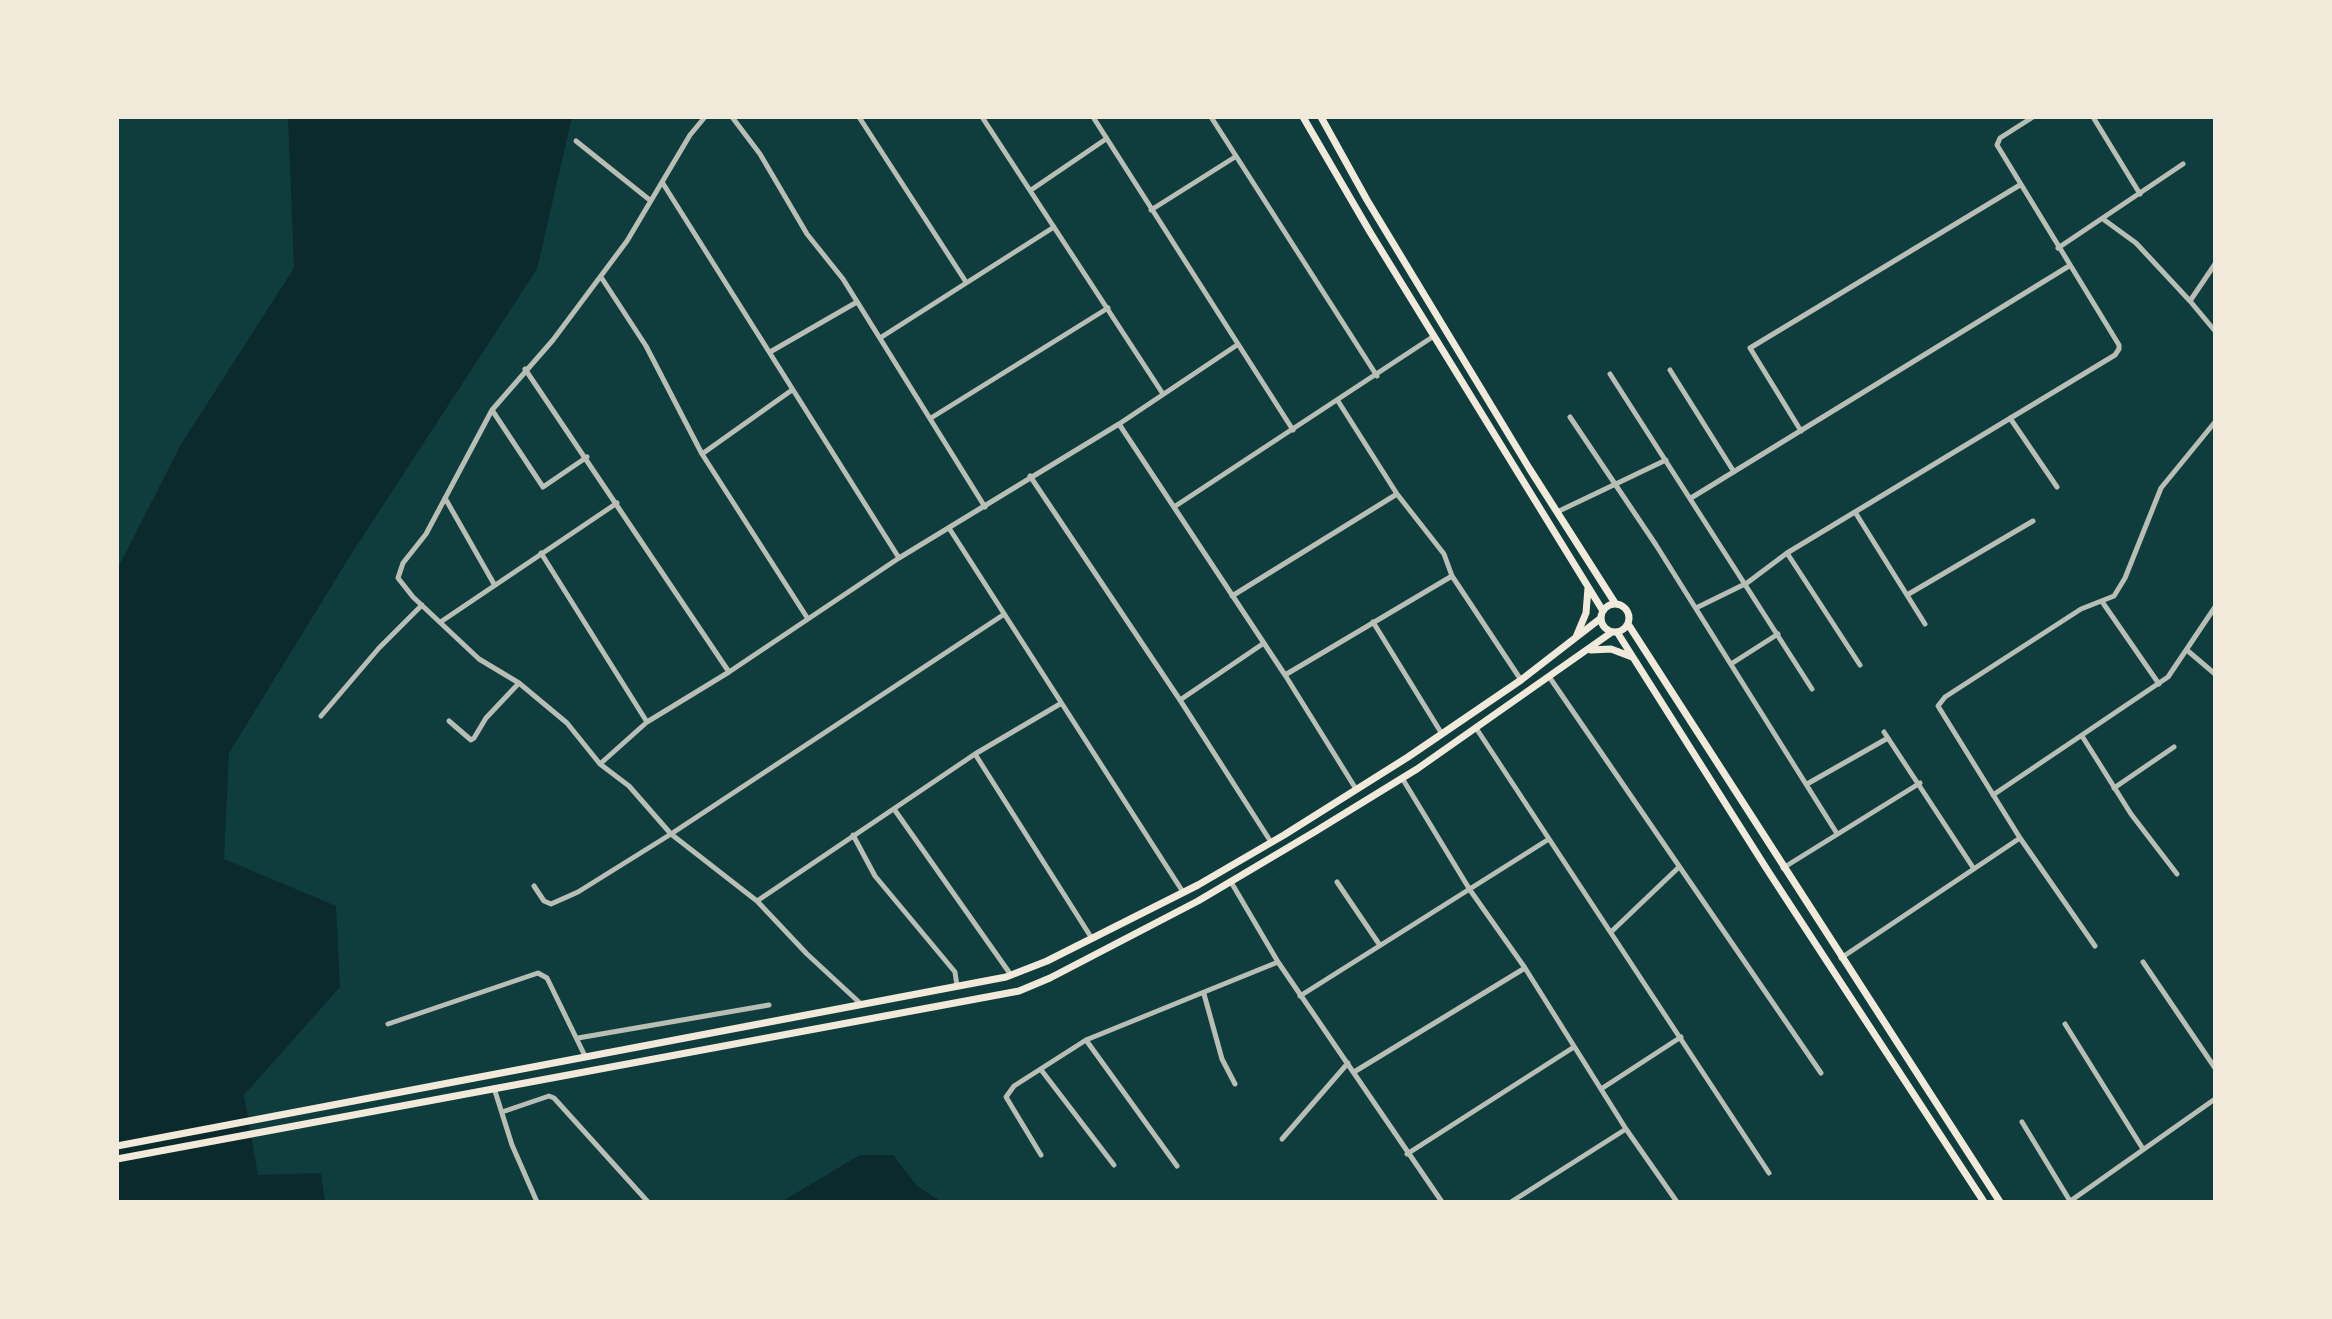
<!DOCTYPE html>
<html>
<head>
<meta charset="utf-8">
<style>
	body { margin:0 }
	#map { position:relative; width:2332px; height:1319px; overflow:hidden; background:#0f3d3e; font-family:"Work Sans",sans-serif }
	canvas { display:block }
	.frame { position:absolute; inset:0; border:119px solid #f1e9da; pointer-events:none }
</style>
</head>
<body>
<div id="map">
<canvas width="2332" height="1319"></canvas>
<div class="frame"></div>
</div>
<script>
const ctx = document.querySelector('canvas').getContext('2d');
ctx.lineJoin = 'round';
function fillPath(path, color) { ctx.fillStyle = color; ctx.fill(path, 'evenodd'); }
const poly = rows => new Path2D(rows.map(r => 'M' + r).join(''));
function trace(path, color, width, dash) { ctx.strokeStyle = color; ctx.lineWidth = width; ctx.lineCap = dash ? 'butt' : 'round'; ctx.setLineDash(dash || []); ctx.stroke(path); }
const water = poly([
	[288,117,572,117,537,269,350,556,229,753,224,859,336,906,340,987,244,1095,258,1175,321,1173,325,1202,117,1202,117,570,180,446,294,268],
	[860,1155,893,1155,917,1186,942,1202,781,1202]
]);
const minor = poly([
	[705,117,690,135,627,241,553,340,492,410,426,534,403,563,398,578,413,597,479,659,519,683,567,723,600,764,629,786,671,834,757,901,807,954,861,1004],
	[732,117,760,154,807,234,843,279,985,507],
	[859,117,966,282],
	[982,117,1163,394],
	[1093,117,1293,430],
	[1211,117,1377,376],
	[2093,117,2140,194],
	[576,141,651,201],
	[662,182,899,558],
	[1031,190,1106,139],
	[1151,210,1235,157],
	[2103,219,2136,243,2190,301],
	[2058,248,2183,164],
	[2215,264,2190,301,2215,331],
	[601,277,646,346,702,454,808,619],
	[880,338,1054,227],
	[770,352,857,302],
	[525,369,729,672],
	[1670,370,1734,472],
	[1610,374,1812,689],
	[1338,401,1397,494,1444,554,1452,576,1521,680],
	[492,410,543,487,587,457],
	[1570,417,1656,545,1836,832],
	[931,418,1108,308],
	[2010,418,2057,487],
	[1119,424,1285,675,1356,789],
	[1801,431,1750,348,2020,185],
	[702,454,792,390],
	[1030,476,1180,700,1271,842],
	[445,498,494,584],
	[1691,498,2069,266],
	[1174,507,1434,336],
	[1557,512,1666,460],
	[1855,512,1925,624],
	[949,528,1183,892],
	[541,553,647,722],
	[1787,553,1860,665],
	[1907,595,2033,521],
	[1232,596,1397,494],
	[2103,603,2159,684],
	[1696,608,1747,583,1787,553,2115,355,2119,349,2119,345,1997,145,2000,138,2033,117],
	[442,621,617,503],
	[1373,622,1442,734],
	[2188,651,2215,674],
	[1731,664,1778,634],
	[1285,675,1452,576],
	[1550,678,1821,1073],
	[1180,700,1264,643],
	[321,716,379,648,422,605],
	[449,721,471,740,474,738,486,718,519,683],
	[1476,728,1769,1173],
	[1884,732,1974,869],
	[2082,736,2131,814,2177,874],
	[975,754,1091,937],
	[600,764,647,722,729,672,899,558,1119,424,1237,345],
	[1402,778,1470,890,1525,968,1626,1129,1677,1202],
	[1807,784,1888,738],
	[2114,788,2174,747],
	[1993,795,2168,677,2215,607],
	[894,809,1011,975],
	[853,835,875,876,955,972,957,986],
	[1783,868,1920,783],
	[1231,882,1278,962,1442,1202],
	[1337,882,1379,944],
	[534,886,544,901,551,904,578,892,671,834,1003,615],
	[757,901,975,754,1060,704],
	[1611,932,1678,868],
	[2095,946,2020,838,1938,706,1945,697,2081,609,2114,596,2125,578,2161,488,2215,422],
	[1841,958,2020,838],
	[2143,962,2215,1068],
	[1204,994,1222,1059,1235,1084],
	[1300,996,1549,839],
	[388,1024,538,973,547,978,585,1056],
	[2065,1024,2143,1149],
	[578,1038,769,1005],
	[1042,1071,1114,1165],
	[1354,1072,1525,968],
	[494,1088,512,1145,537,1202],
	[1601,1089,1681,1037],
	[502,1112,549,1096,554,1098,648,1202],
	[2022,1122,2070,1201],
	[1282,1139,1348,1063],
	[1407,1154,1574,1047],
	[1041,1155,1006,1097,1014,1086,1086,1040],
	[1177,1166,1086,1040,1278,962],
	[1511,1202,1626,1129],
	[2069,1202,2215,1099]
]);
const secondary = poly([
	[1303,117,1370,232,1603,611],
	[1321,117,1367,200,1529,468,1615,603],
	'1601 618a14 14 0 1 1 28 0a14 14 0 1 1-28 0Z',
	[1628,624,2000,1202],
	[1617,632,1768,871,1984,1202],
	[1576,637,1586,613,1588,588],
	[1591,650,1611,649,1632,657],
	[117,1146,1006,977,1047,961,1198,885,1284,835,1408,757,1521,680,1601,618],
	[117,1159,1019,991,1050,978,1198,901,1316,831,1417,769,1612,632]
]);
fillPath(water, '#0a2a2b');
trace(minor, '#b8beb3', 5);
trace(secondary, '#f1e9da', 7);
</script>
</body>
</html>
